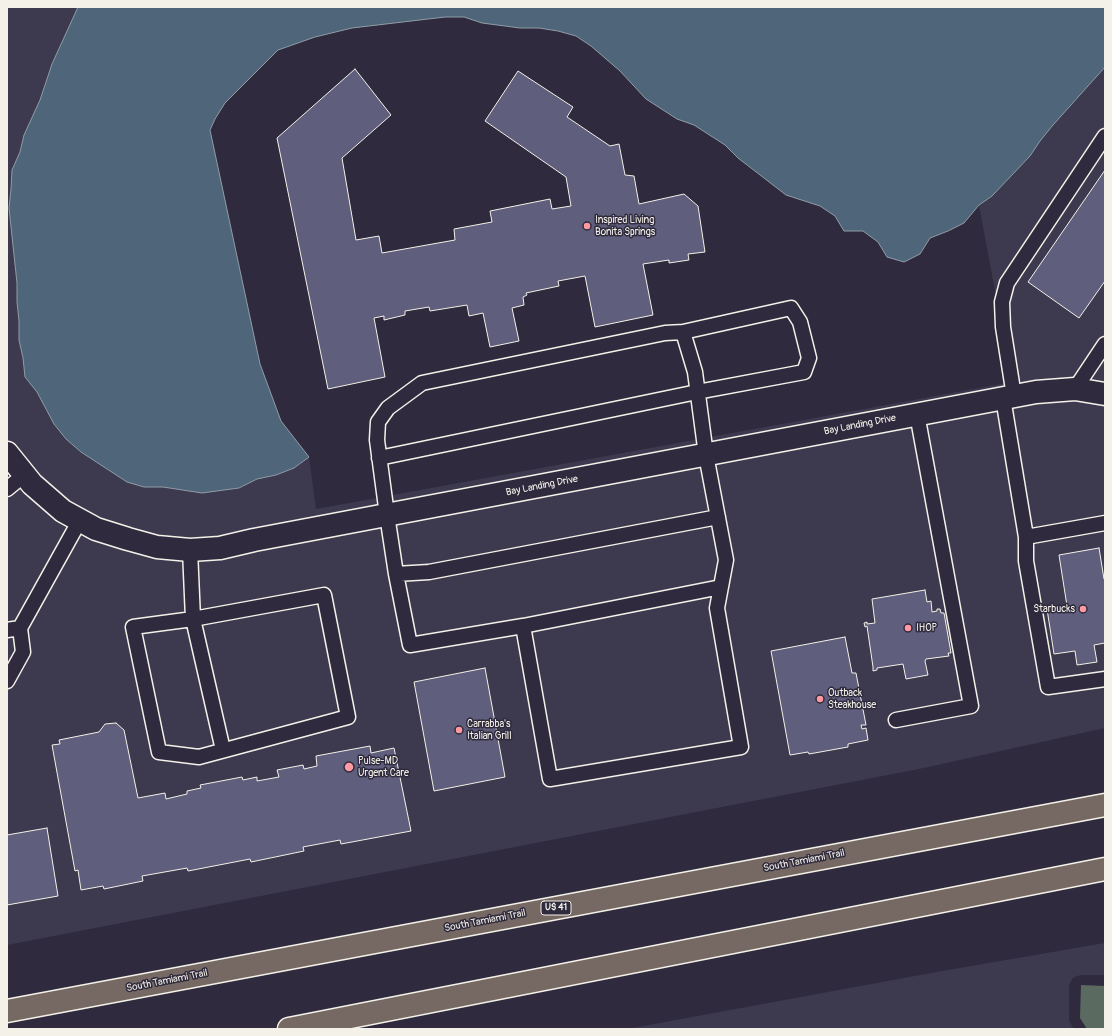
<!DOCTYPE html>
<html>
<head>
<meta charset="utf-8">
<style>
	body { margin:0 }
	#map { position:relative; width:1112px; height:1036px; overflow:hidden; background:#2f2a3d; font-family:Pangolin,sans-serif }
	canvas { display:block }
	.frame { position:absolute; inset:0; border:8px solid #f4f1e8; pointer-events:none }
</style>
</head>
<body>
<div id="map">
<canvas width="1112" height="1036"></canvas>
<div class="frame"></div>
</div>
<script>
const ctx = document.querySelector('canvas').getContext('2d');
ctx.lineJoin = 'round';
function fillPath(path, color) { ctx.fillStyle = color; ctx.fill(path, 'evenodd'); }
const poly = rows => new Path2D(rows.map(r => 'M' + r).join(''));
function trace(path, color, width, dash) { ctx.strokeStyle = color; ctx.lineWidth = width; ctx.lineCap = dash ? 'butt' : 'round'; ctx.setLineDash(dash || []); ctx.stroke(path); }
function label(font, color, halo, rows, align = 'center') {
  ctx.font = font + ' Pangolin,sans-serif'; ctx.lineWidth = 3; ctx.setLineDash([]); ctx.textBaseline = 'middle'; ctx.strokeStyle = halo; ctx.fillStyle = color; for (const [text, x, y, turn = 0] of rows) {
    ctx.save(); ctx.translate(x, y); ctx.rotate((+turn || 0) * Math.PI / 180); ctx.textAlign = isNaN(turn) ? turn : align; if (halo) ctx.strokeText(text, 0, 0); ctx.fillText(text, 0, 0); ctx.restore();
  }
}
const built = poly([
	[7,7,78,7,60,46,45,83,40,100,24,135,11,189,9,208,17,283,17,302,25,377,37,392,54,424,66,439,81,452,127,482,144,487,163,487,202,493,239,488,257,479,276,475,294,468,309,457,316,509,1012,382,979,205,992,196,1030,156,1040,141,1053,125,1105,67,1105,728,919,769,7,945],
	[1105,943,1105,975,1081,975,1074,977,1072,979,1069,986,1069,1021,1074,1029,627,1029,942,971]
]);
const green = poly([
	[1081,985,1105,986,1105,1029,1087,1029,1080,1018]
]);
const water = poly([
	[78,7,1105,7,1105,67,1053,125,1040,141,1030,156,992,196,979,205,964,223,948,231,930,238,920,254,904,262,887,257,878,242,863,231,844,231,835,216,820,206,786,195,738,158,725,145,694,125,677,119,646,99,620,71,591,46,576,36,558,31,539,28,520,28,482,23,464,17,445,17,352,28,315,37,278,50,225,103,215,119,210,130,260,364,281,421,309,457,294,468,276,475,257,479,239,488,202,493,163,487,144,487,127,482,81,452,66,439,54,424,37,392,25,377,23,358,19,340,19,321,17,302,17,283,9,208,11,189,12,170,20,152,24,135,40,100,52,64,78,7]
]);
const building = poly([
	[355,69,391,115,342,158,356,240,379,236,382,253,455,240,454,229,492,222,490,211,550,199,552,209,571,206,566,177,485,121,518,71,573,107,567,117,610,146,619,144,625,175,634,176,639,204,684,194,698,206,705,252,688,254,689,260,669,263,669,260,643,264,653,315,595,327,585,276,558,281,559,286,526,293,527,295,523,297,524,305,512,308,519,341,490,347,483,313,469,316,467,305,430,311,429,307,405,311,405,315,384,320,384,316,374,318,385,377,328,389,277,138,355,69],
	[1105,170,1105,281,1079,318,1028,282,1105,170],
	[1099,548,1104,579,1105,579,1105,643,1094,645,1097,662,1077,665,1075,651,1054,654,1047,609,1067,606,1059,555,1099,548],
	[925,590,927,602,931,601,932,612,937,611,937,609,940,609,941,613,944,613,951,653,948,653,949,656,926,659,925,661,928,675,906,679,903,664,877,668,877,670,873,671,873,667,867,626,865,627,864,623,867,622,867,624,875,623,872,599,925,590],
	[845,637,852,673,856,673,866,725,861,725,862,729,866,728,868,740,848,744,848,747,809,754,808,752,790,755,771,651,845,637],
	[485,668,505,777,434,791,414,682,485,668],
	[116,723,124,730,138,798,165,793,166,799,187,794,187,791,201,788,200,785,242,777,243,780,257,777,257,781,279,777,277,770,303,765,304,769,317,766,316,756,370,746,371,753,394,748,411,831,341,844,340,840,303,847,304,851,251,862,250,859,188,871,187,868,142,876,143,881,104,889,103,886,81,890,78,870,75,871,52,745,60,744,59,740,99,732,105,724,116,723],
	[47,828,58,896,7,905,7,835,47,828]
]);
const service = poly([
	[1075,389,1105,344],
	[1014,396,1003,327,1002,302,1007,283,1105,136],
	[1003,398,1026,537,1105,523],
	[379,458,697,392,804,372,809,358,800,322,791,308,683,332],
	[7,489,24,475],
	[1026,537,1026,561,1048,687,1105,679],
	[190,550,193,619,324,595,348,717,199,757,159,752,133,627,193,619,223,750],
	[396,574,387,515,377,440,378,422,388,408,422,383,665,333,683,332,695,372,706,455,726,560,717,608,741,747,550,779,523,626,721,587],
	[523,626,410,645,396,574,429,572,718,517],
	[7,630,20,628],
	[7,681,23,652,20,628,80,520],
	[896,720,971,706,917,414]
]);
const minor = poly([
	[7,453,32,484,63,511,96,529,128,539,157,547,190,550,220,548,254,540,1036,392,1075,389,1105,394]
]);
const primary = poly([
	[7,1011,1105,805],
	[289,1029,1105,869]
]);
const markers = [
	[587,226,4,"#ff9aa2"],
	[1083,609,4,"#ff9aa2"],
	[908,628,4,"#ff9aa2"],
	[820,699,4,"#ff9aa2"],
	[459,730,4,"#ff9aa2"],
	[349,767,5,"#ff9aa2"]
];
const shields = [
	[556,908,30]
];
const shieldNames = [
	["US 41",556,908]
];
const poiNames = [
	["Inspired Living",595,220],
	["Bonita Springs",595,232],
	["Starbucks",1075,609,"right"],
	["IHOP",916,628],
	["Outback",828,693],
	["Steakhouse",828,705],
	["Carrabba's",467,724],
	["Italian Grill",467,736],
	["Pulse-MD",358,761],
	["Urgent Care",358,773]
];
const streetNames = [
	["Bay Landing Drive",860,425,-11],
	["Bay Landing Drive",542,486,-11],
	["South Tamiami Trail",804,861,-11],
	["South Tamiami Trail",485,921,-11],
	["South Tamiami Trail",167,981,-11]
];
fillPath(built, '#3d3a50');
fillPath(green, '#5a6a61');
fillPath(water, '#4f657a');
trace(water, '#919da6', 1);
fillPath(building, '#5f5e7c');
trace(building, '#f4f1e8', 1);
trace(service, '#f4f1e8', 17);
trace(minor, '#f4f1e8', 25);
trace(primary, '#f4f1e8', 25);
trace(service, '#2f2a3d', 14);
trace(minor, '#2f2a3d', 22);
trace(primary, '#766964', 22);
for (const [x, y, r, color] of markers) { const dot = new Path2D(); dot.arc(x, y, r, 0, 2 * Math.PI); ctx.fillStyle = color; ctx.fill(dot); trace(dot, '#2f2a3d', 1.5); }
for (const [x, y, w] of shields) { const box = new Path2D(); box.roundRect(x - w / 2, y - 7, w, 14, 3); ctx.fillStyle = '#2f2a3d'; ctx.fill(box); trace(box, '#f4f1e8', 1); }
label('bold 9px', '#f4f1e8', null, shieldNames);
label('10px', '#f4f1e8', '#2f2a3d', poiNames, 'left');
label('10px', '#f4f1e8', '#2f2a3d', streetNames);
</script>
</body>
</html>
